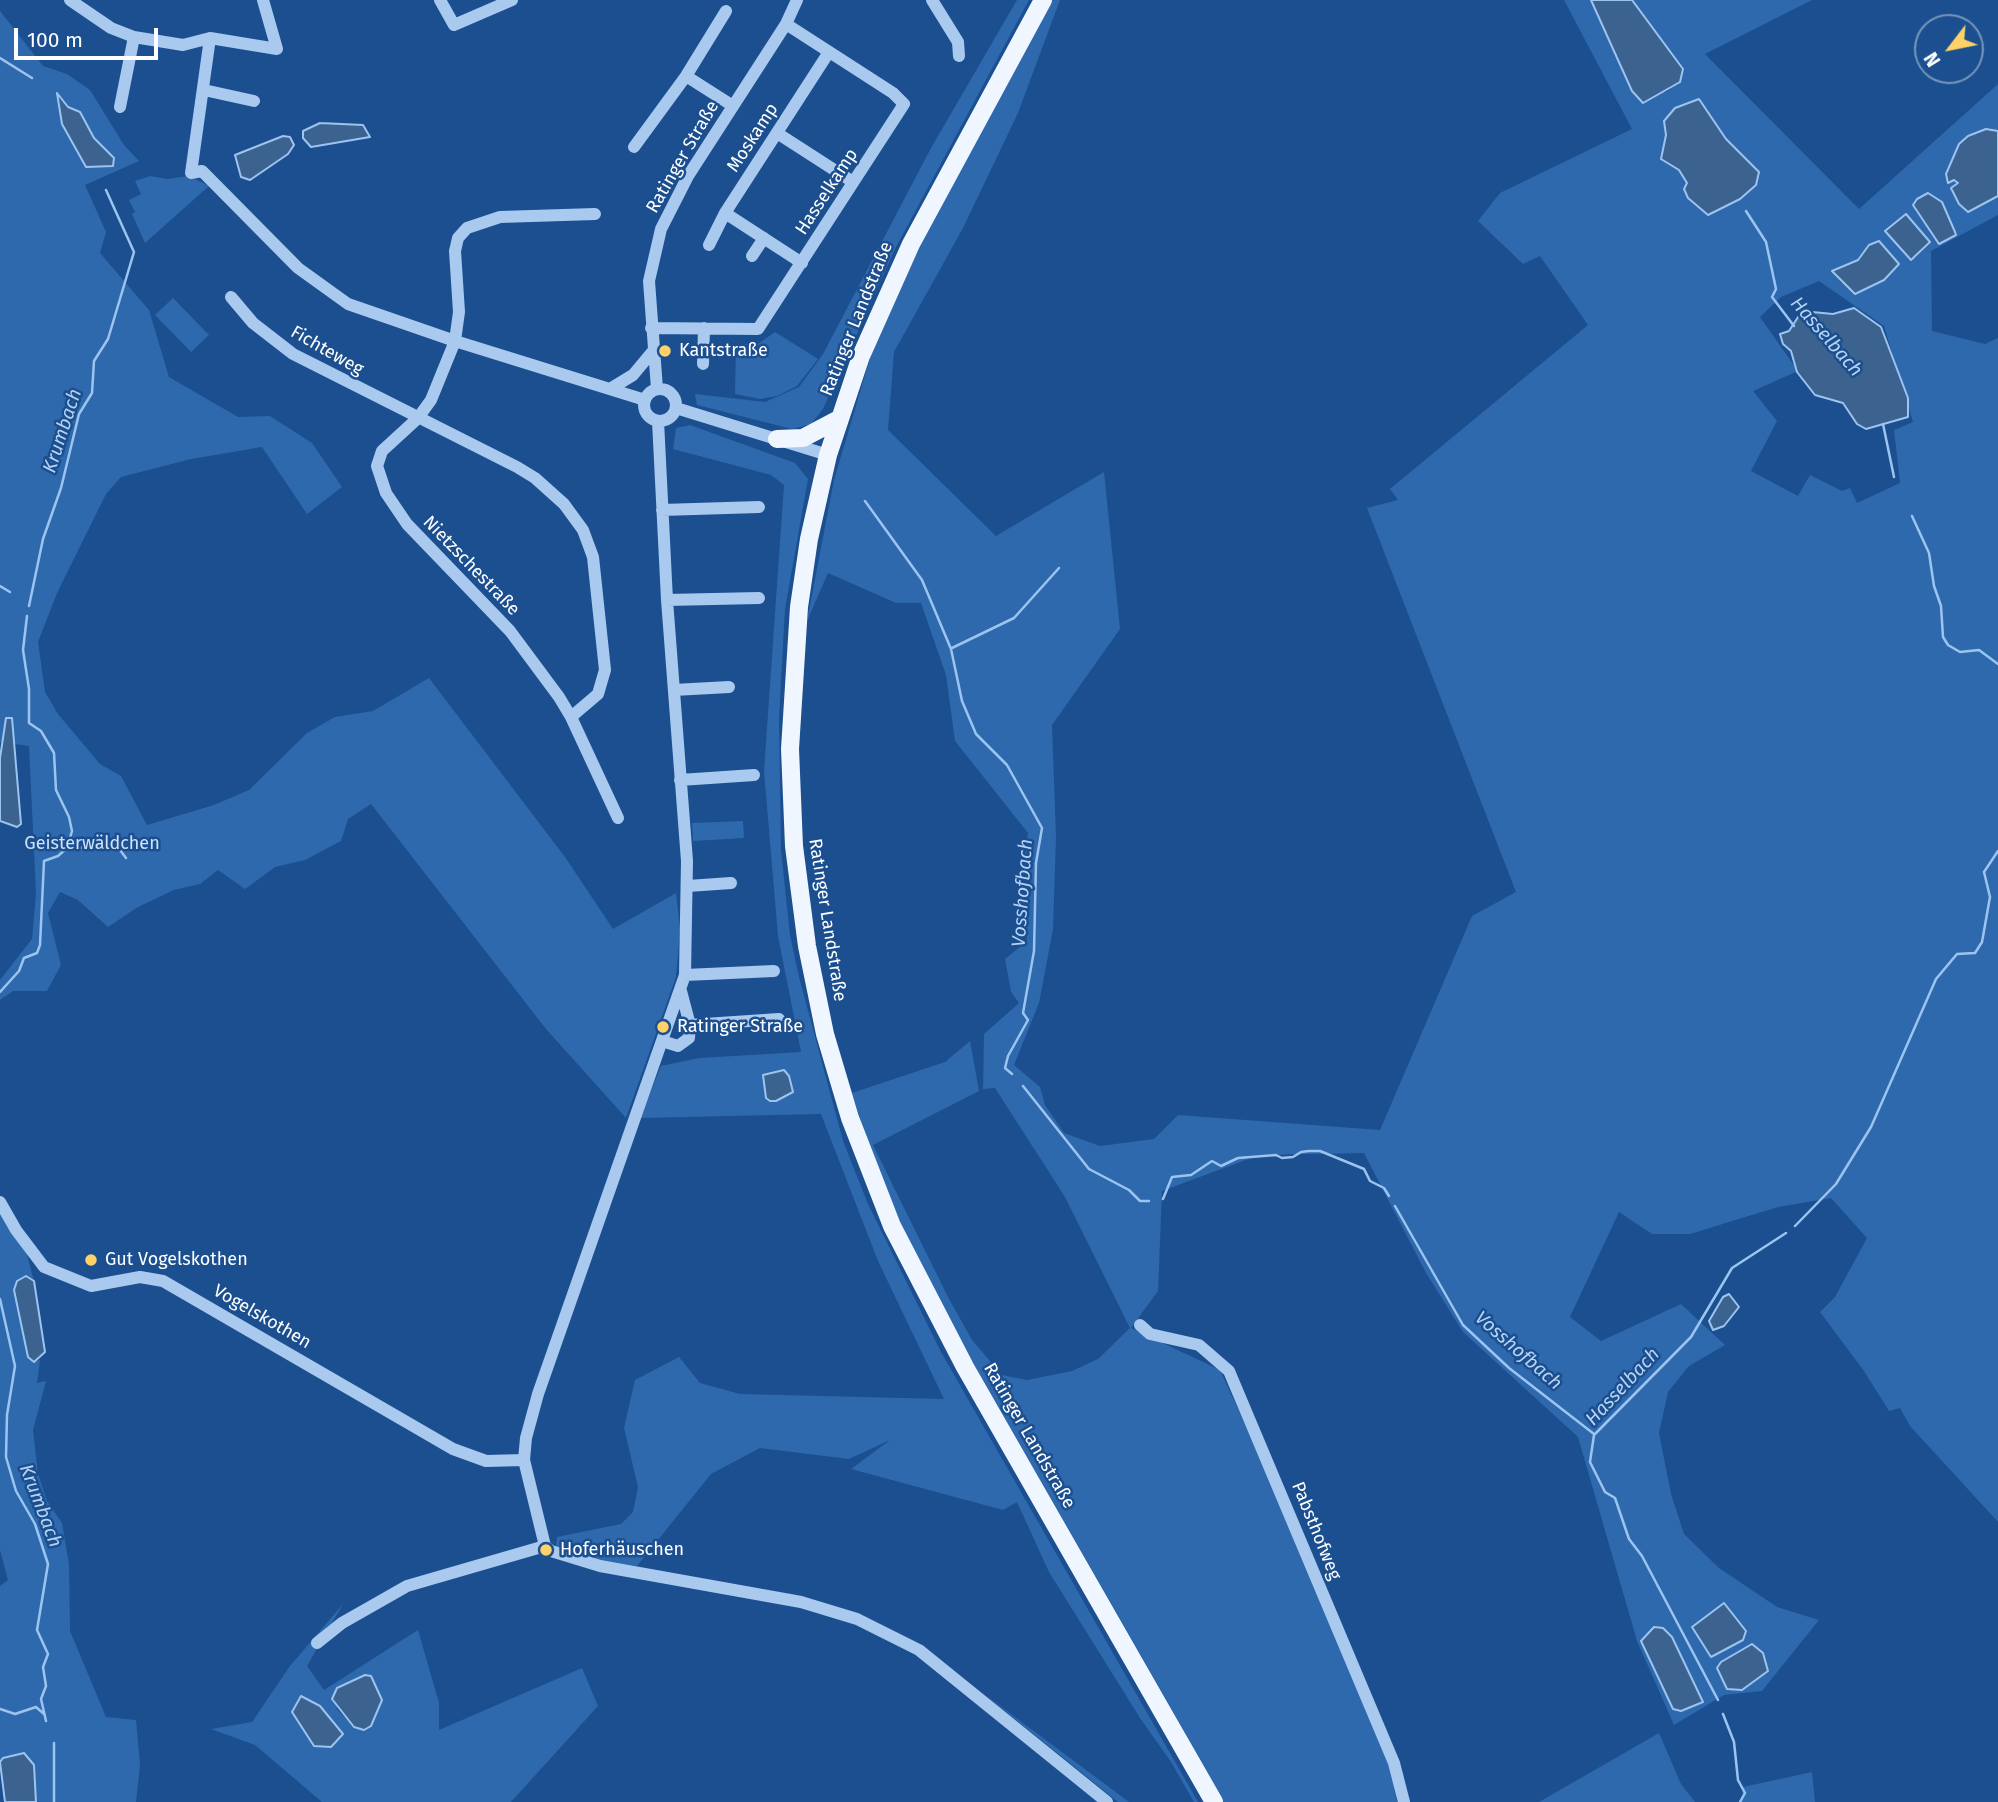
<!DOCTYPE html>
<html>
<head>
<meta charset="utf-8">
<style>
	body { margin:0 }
	#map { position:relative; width:1998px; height:1802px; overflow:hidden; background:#1b4f8f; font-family:"Fira Sans",sans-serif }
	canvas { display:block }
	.north { position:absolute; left:1914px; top:14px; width:70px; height:70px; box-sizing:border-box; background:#1b4f8f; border:2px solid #7695bc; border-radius:50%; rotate:238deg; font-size:19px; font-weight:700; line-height:28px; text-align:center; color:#fff }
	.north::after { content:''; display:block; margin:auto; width:24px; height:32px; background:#ffd166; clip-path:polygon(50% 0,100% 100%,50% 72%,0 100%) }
	.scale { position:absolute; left:14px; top:28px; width:144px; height:32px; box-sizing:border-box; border:4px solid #fff; border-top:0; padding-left:9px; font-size:21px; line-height:24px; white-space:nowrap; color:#fff; -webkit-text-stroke:5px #1b4f8f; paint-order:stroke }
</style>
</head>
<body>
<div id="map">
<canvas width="1998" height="1802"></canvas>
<div class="north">N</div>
<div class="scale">100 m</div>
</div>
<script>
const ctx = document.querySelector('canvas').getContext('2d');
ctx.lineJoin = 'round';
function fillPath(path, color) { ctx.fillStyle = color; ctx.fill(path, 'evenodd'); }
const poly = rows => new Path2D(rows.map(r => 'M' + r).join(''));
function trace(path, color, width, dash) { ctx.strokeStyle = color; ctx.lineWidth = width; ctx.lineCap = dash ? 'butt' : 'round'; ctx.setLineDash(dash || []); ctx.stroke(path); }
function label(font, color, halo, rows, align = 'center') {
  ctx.font = font + ' "Fira Sans",sans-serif'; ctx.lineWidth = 5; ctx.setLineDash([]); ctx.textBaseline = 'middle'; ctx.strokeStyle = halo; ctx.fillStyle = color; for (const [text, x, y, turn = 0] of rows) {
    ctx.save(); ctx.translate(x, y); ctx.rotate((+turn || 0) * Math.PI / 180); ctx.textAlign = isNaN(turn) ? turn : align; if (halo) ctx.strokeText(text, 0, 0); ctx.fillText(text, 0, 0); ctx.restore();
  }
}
const green = poly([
	[1017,0,1029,0,896,247,823,409,811,424,792,429,697,405,695,394,765,402,799,387,823,354,931,148],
	[1048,0,1060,0,1018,113,963,228,894,352,888,430,996,536,1104,472,1120,629,1052,725,1056,836,1053,929,1039,1003,1014,1065,1040,1087,1045,1105,1064,1133,1100,1146,1154,1139,1178,1115,1380,1130,1472,916,1516,892,1367,508,1398,500,1390,489,1588,325,1540,256,1523,264,1478,221,1500,193,1632,129,1564,0,1591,0,1632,91,1666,92,1680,82,1683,70,1632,0,1812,0,1705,54,1859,209,1998,84,1998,131,1986,129,1968,136,1959,144,1950,167,1958,183,1951,188,1959,204,1968,211,1998,196,1998,215,1931,251,1932,331,1985,344,1998,338,1998,1522,1910,1426,1900,1408,1889,1411,1864,1371,1820,1312,1835,1297,1867,1238,1831,1198,1778,1207,1690,1234,1652,1234,1619,1212,1570,1317,1601,1341,1681,1304,1725,1345,1689,1366,1668,1392,1659,1433,1671,1494,1684,1534,1719,1568,1777,1607,1819,1620,1762,1691,1724,1695,1674,1725,1637,1641,1578,1437,1463,1332,1426,1273,1364,1153,1259,1155,1162,1191,1158,1291,1131,1328,1220,1370,1271,1481,1391,1771,1397,1802,1221,1802,1183,1729,933,1293,887,1204,852,1093,945,1062,970,1041,979,1091,873,1145,948,1297,972,1340,1002,1375,1027,1380,1072,1371,1098,1359,1130,1328,1065,1197,995,1088,983,1089,984,1034,1019,1003,1011,992,1005,959,1027,941,1021,881,1028,833,955,741,946,675,921,603,896,603,828,573,807,621,834,480,878,331,916,253],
	[1699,99,1726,139,1759,172,1687,183,1679,170,1661,159,1666,135],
	[1924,196,1942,202,1945,210,1939,244,1915,210,1920,197],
	[1906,214,1930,244,1916,257,1899,248,1890,236],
	[1863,252,1899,264,1875,284,1846,285,1840,281],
	[1819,281,1884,326,1913,422,1894,430,1900,483,1857,503,1850,488,1842,491,1810,475,1798,496,1751,471,1777,421,1753,391,1798,371,1760,317,1781,297],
	[0,11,43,66,67,74,90,90,124,145,139,161,85,185,106,232,100,253,149,310,169,377,238,417,270,416,312,443,342,487,307,514,262,447,191,459,121,477,106,494,57,593,38,642,45,692,58,714,100,764,121,776,147,825,214,805,249,790,307,733,335,717,373,711,429,678,565,857,613,929,676,893,680,929,676,977,626,1118,546,1029,371,804,348,819,341,841,305,860,275,867,245,889,218,870,200,884,174,890,138,907,108,927,78,900,60,892,48,913,61,965,47,991,13,991,0,1000,0,980,32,939,36,894,29,746,0,742],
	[150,176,167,179,189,176,209,186,145,243,132,214,135,212,129,200,141,194,135,181],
	[173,298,209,335,191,352,155,315],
	[775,332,818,359,797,386,777,396,760,399,735,394,736,344,758,344],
	[690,425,795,463,808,479,785,609,779,718,781,850,790,935,799,977,843,1141,868,1204,941,1352,1198,1802,1194,1802,1171,1762,1140,1718,1049,1572,1017,1502,1003,1510,851,1469,890,1440,849,1459,760,1448,711,1474,637,1566,595,1560,556,1547,557,1537,621,1524,633,1512,638,1487,624,1428,635,1380,679,1357,700,1383,740,1394,944,1399,878,1261,821,1114,640,1118,661,1066,699,1058,801,1052,778,936,764,771,784,485,771,475,673,449,676,428],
	[743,821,744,838,693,841,692,823],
	[0,1213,10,1232,26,1251,34,1281,26,1276,17,1281,34,1362,40,1360,37,1383,46,1381,33,1430,38,1474,47,1501,62,1523,69,1564,70,1631,106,1717,136,1720,140,1765,136,1802,36,1802,34,1765,25,1753,3,1758,0,1762,0,1586,8,1580,0,1550],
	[343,1604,307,1666,324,1690,418,1630,439,1703,439,1730,582,1668,598,1706,511,1802,322,1802,255,1745,211,1729,252,1722,290,1666],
	[301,1696,320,1706,343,1734,314,1746,293,1712],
	[382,1700,371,1726,364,1730,354,1727,336,1708],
	[984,1694,1129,1802,1118,1802],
	[1659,1733,1681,1784,1695,1802,1539,1802],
	[1812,1772,1815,1802,1742,1802,1743,1787]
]);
const water = poly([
	[1591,0,1632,0,1683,69,1680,82,1643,103,1632,91,1591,0],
	[57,93,68,107,80,112,94,138,114,158,113,166,86,167,62,124,57,93],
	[1699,99,1726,139,1759,172,1756,185,1740,199,1708,215,1688,198,1684,189,1687,183,1679,170,1661,159,1666,135,1664,121,1675,108,1699,99],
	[320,123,363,125,370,137,311,147,303,138,303,131,320,123],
	[1986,129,1998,131,1998,196,1968,212,1959,204,1951,188,1958,183,1954,180,1948,183,1946,174,1959,144,1968,136,1986,129],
	[283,136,290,137,294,145,288,154,250,180,241,177,235,155,283,136],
	[1928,193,1942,202,1955,232,1956,235,1939,244,1913,205,1917,199,1928,193],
	[1906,214,1930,242,1911,260,1885,231,1906,214],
	[1879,241,1899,264,1884,280,1855,294,1832,271,1858,260,1869,245,1879,241],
	[1854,308,1881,327,1908,398,1908,417,1866,429,1857,424,1843,403,1815,395,1797,372,1791,351,1783,344,1780,334,1789,331,1802,311,1833,314,1854,308],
	[6,718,12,718,21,824,17,827,0,821,0,758,6,718],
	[784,1070,789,1076,793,1092,776,1101,770,1101,766,1098,763,1075,784,1070],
	[26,1276,34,1281,45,1352,34,1362,28,1357,14,1290,17,1281,26,1276],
	[1729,1294,1739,1307,1724,1326,1713,1330,1709,1321,1723,1297,1729,1294],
	[1724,1603,1746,1631,1743,1640,1711,1657,1692,1627,1724,1603],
	[1654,1627,1663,1628,1672,1637,1703,1702,1681,1711,1673,1709,1641,1641,1654,1627],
	[1752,1644,1763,1653,1768,1671,1742,1690,1727,1689,1717,1668,1721,1662,1752,1644],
	[365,1675,371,1676,382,1700,371,1726,364,1730,354,1727,332,1699,337,1688,365,1675],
	[301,1696,320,1706,343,1734,331,1747,314,1746,292,1712,301,1696],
	[24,1753,34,1765,36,1802,5,1802,0,1762,3,1758,24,1753]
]);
const stream = poly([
	[0,58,32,78],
	[1746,211,1766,242,1776,289,1772,297,1794,326],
	[1883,424,1894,477],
	[865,501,922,580,951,649,962,701,976,734,1007,765,1042,828,1036,863,1034,951,1023,1013,1028,1020,1008,1056,1005,1068,1012,1074],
	[1912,516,1929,553,1934,586,1941,606,1943,637,1948,645,1960,652,1979,650,1998,664],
	[0,586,10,592],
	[29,606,43,539,61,488,79,414,92,393,94,361,108,339,134,252,106,190],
	[952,648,1014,618,1059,568],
	[69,846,76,848,105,845,120,850,126,858],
	[0,992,19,971,24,958,37,953,40,945,44,861,58,856,67,848,72,831,69,817,56,790,54,753,41,731,29,723,29,689,23,650,27,616],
	[1023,1086,1089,1169,1129,1190,1140,1201,1149,1201],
	[1163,1199,1172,1177,1191,1175,1212,1161,1221,1166,1238,1158,1276,1155,1282,1158,1293,1157,1301,1152,1309,1151,1320,1151,1364,1169,1370,1181,1384,1188,1389,1196],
	[1395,1206,1463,1325,1509,1368,1594,1434],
	[1795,1226,1836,1184,1871,1127,1936,979,1957,954,1975,953,1982,942,1990,897,1984,872,1998,851],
	[0,1299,15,1366,7,1415,6,1457,16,1491,35,1524,48,1564,37,1630,48,1654,43,1667,46,1686,41,1699,46,1721],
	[1718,1700,1642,1556,1629,1539,1615,1498,1605,1492,1590,1462,1594,1435,1691,1337,1732,1268,1786,1233],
	[0,1709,15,1714,36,1707,44,1714],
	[1723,1714,1734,1742,1738,1780,1745,1793,1740,1802],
	[54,1743,54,1802]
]);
const minor = poly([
	[70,0,111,28,134,37,183,45,210,38,277,49,263,0],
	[440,0,454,25,512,0],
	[932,0,958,42,959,56],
	[210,38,191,173,202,171,298,268,348,304,455,341,645,400],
	[686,76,733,106],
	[204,90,254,101],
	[120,107,134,37],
	[777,133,853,182],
	[634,147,686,76,726,11],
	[725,213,802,263],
	[595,214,500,217,467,228,458,238,455,251,459,312,455,341,431,400,418,418,382,451,377,466,386,493,407,524,510,631,559,697,571,717,618,818],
	[709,245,725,213,829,52],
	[752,256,764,238],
	[231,297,253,323,293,354,517,467,535,478,564,504,583,530,593,557,605,670,598,694,571,717],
	[651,328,758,329,904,104,893,93,786,24],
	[703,364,704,328],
	[610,389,633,375,653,351],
	[657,389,649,281,661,229,688,176,786,24,797,0],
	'644 405a16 16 0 1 1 32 0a16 16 0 1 1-32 0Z',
	[676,408,828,455],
	[658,421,667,600,687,861,685,975,538,1394,526,1438,524,1460,545,1546,551,1551,600,1566,801,1602,857,1619,919,1650,1107,1802],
	[662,510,759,507],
	[667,600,759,598],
	[674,690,729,687],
	[680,780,754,775],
	[688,886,731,883],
	[685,975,774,971],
	[690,1025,779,1019],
	[662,1041,678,1046,689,1038,690,1025,681,991],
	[0,1202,16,1230,44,1267,91,1286,140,1277,163,1281,453,1449,486,1461,524,1460],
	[1140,1325,1150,1334,1199,1345,1229,1371,1394,1763,1404,1802],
	[317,1643,342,1623,407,1586,545,1546]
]);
const major = poly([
	[1043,0,911,244,861,356,828,455,809,539,799,607,790,749,794,846,807,946,825,1034,850,1118,892,1226,965,1367,1214,1802],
	[777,439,803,438,839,419]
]);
const markers = [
	[665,351,7,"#ffd166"],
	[663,1027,7,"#ffd166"],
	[91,1260,7,"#ffd166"],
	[546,1550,7,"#ffd166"]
];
const streetNames = [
	["Moskamp",753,138,-57],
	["Ratinger Straße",683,157,-60],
	["Hasselkamp",827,192,-57],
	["Ratinger Landstraße",857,319,-68],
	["Fichteweg",327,351,30],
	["Nietzschestraße",471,566,46],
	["Ratinger Landstraße",827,920,81],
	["Vogelskothen",262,1317,30],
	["Ratinger Landstraße",1029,1436,60],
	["Pabsthofweg",1316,1531,68]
];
const poiNames = [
	["Kantstraße",679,351],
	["Ratinger Straße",677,1027],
	["Gut Vogelskothen",105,1260],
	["Hoferhäuschen",560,1550]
];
const parkNames = [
	["Geisterwäldchen",92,844]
];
const waterNames = [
	["Hasselbach",1826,337,49],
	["Krumbach",63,431,-72],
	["Vosshofbach",1023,893,-86],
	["Vosshofbach",1518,1351,41],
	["Hasselbach",1623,1387,-47],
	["Krumbach",40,1506,69]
];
fillPath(green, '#2e69ad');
fillPath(water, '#3c6290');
trace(water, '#9cc4f0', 2);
trace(stream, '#9cc4f0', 2.5);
trace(minor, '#a9c9ee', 12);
trace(major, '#f0f6ff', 18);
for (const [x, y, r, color] of markers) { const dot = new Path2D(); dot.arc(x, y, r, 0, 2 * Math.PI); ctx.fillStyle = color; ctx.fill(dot); trace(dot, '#1b4f8f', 2.5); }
label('18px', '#fff', '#1b4f8f', streetNames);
label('18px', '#fff', '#1b4f8f', poiNames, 'left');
label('18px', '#cfe3fa', '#1b4f8f', parkNames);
label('italic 19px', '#b5d3f5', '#1b4f8f', waterNames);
</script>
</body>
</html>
